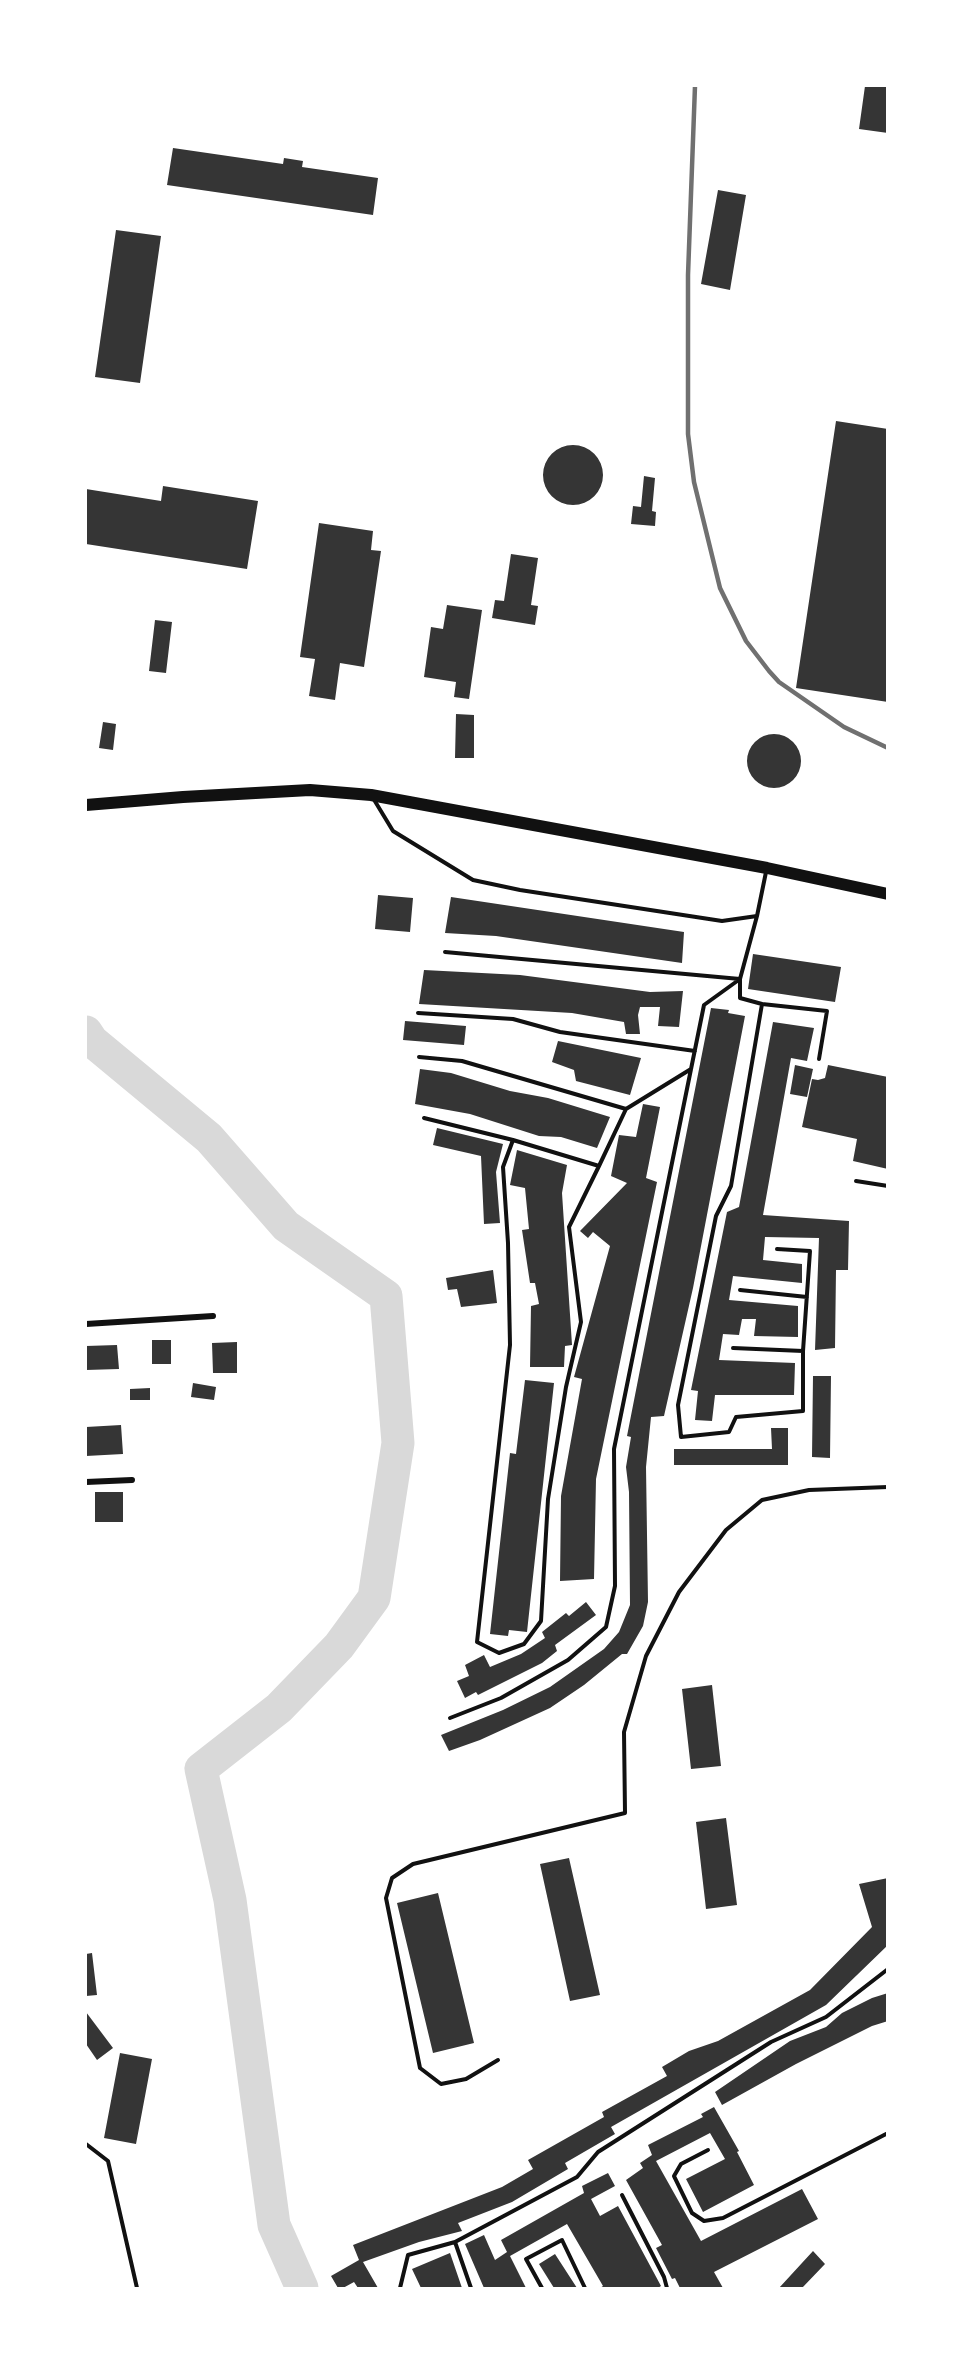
<!DOCTYPE html>
<html>
<head>
<meta charset="utf-8">
<style>
	body { margin:0 }
	#map { position:relative; width:973px; height:2374px; overflow:hidden; background:#fff; font-family:"DejaVu Sans",sans-serif }
	canvas { display:block }
	.frame { position:absolute; inset:0; border:87px solid #fff; pointer-events:none }
</style>
</head>
<body>
<div id="map">
<canvas width="973" height="2374"></canvas>
<div class="frame"></div>
</div>
<script>
const ctx = document.querySelector('canvas').getContext('2d');
ctx.lineJoin = 'round';
const poly = rows => new Path2D(rows.map(r => 'M' + r).join(''));
function trace(path, color, width, dash) { ctx.strokeStyle = color; ctx.lineWidth = width; ctx.lineCap = dash ? 'butt' : 'round'; ctx.setLineDash(dash || []); ctx.stroke(path); }
function fillPath(path, color) { ctx.fillStyle = color; ctx.fill(path, 'evenodd'); }
const river = poly([
	[86,1032,92,1041,209,1138,286,1226,386,1296,398,1443,374,1598,339,1646,279,1708,201,1769,230,1900,274,2225,302,2288]
]);
const building = poly([
	[865,86,888,86,888,133,859,129],
	[173,148,283,164,284,158,303,161,302,167,378,178,373,215,167,185],
	[718,190,746,195,730,290,701,284],
	[116,230,161,236,140,383,95,377],
	[836,421,888,429,888,702,796,688],
	'543 475a30 30 0 1 1 60 0a30 30 0 1 1-60 0Z',
	[644,476,655,478,652,511,656,512,655,526,631,524,633,506,641,507],
	[163,486,258,501,247,569,86,544,86,489,161,501],
	[319,523,373,531,371,550,381,551,364,667,340,663,335,700,309,696,315,659,300,657],
	[511,554,538,558,531,605,538,606,535,625,492,618,495,600,504,601],
	[447,605,482,610,469,699,454,697,456,682,424,677,431,627,443,629],
	[155,620,172,622,166,673,149,671],
	[456,714,474,715,474,758,455,758],
	[103,722,116,724,113,750,99,748],
	'747 761a27 27 0 1 1 54 0a27 27 0 1 1-54 0Z',
	[378,895,413,898,410,932,375,929],
	[451,897,684,932,682,963,496,936,445,933],
	[753,954,841,967,835,1002,748,989],
	[424,970,520,975,650,992,683,991,679,1027,658,1026,660,1007,640,1007,638,1015,640,1034,626,1034,624,1022,572,1013,419,1004],
	[711,1008,729,1010,728,1013,745,1016,693,1288,664,1416,651,1417,646,1467,648,1602,643,1626,627,1654,622,1654,584,1685,550,1708,480,1740,449,1751,441,1735,503,1710,550,1687,604,1649,619,1632,630,1605,629,1492,626,1467,631,1437,627,1436],
	[405,1021,466,1026,464,1045,403,1040],
	[773,1022,814,1028,807,1061,791,1058,763,1215,849,1221,848,1270,836,1270,835,1348,815,1350,819,1238,765,1237,763,1260,802,1264,802,1283,733,1276,729,1300,798,1306,798,1337,754,1336,756,1319,742,1319,739,1335,723,1334,719,1360,795,1363,794,1395,715,1395,712,1421,695,1420,698,1391,691,1390,727,1212,739,1207],
	[558,1041,641,1058,630,1095,576,1081,574,1070,552,1062],
	[795,1065,813,1069,807,1097,790,1094],
	[828,1065,888,1077,888,1169,853,1161,857,1139,802,1127,812,1079,818,1080,825,1078],
	[420,1069,451,1073,510,1091,548,1098,610,1117,597,1148,561,1137,539,1136,470,1114,415,1104],
	[643,1104,660,1107,646,1178,657,1182,596,1479,594,1579,560,1581,561,1496,582,1379,574,1377,610,1246,593,1232,588,1238,580,1231,627,1183,611,1176,619,1135,636,1137],
	[437,1128,503,1144,496,1172,500,1223,484,1224,481,1156,433,1145],
	[517,1150,567,1165,562,1193,572,1345,565,1346,564,1367,530,1367,531,1306,539,1304,535,1283,530,1283,522,1230,529,1229,525,1188,510,1185],
	[493,1270,497,1303,461,1307,457,1289,448,1290,446,1278],
	[152,1340,171,1340,171,1364,152,1364],
	[237,1342,237,1373,213,1373,212,1343],
	[117,1345,119,1369,86,1370,86,1346],
	[813,1376,831,1376,830,1458,812,1457],
	[525,1380,554,1383,527,1632,509,1630,508,1636,490,1634,510,1453,516,1454],
	[193,1383,216,1387,214,1400,191,1397],
	[150,1388,150,1400,130,1400,130,1389],
	[121,1425,123,1454,86,1456,86,1427],
	[771,1428,788,1428,788,1465,674,1465,674,1449,772,1449],
	[95,1492,123,1492,123,1522,95,1522],
	[586,1602,596,1615,555,1645,557,1651,542,1663,478,1695,476,1692,465,1698,457,1681,469,1676,465,1665,484,1655,490,1667,521,1654,545,1638,542,1632,566,1613,569,1616],
	[712,1685,721,1766,691,1769,682,1689],
	[726,1818,737,1905,706,1909,696,1822],
	[569,1858,600,1995,570,2001,540,1864],
	[888,1878,888,1945,826,2005,611,2127,615,2134,565,2163,568,2169,512,2202,458,2223,462,2231,419,2242,363,2262,378,2288,358,2288,354,2282,343,2288,338,2288,331,2276,359,2260,353,2245,502,2187,533,2169,528,2160,604,2117,602,2112,667,2076,662,2067,689,2051,718,2041,810,1990,872,1927,859,1884],
	[438,1893,474,2043,433,2053,397,1903],
	[92,1953,97,1995,86,1996,86,1954],
	[888,1993,888,2021,872,2026,796,2064,722,2105,715,2092,790,2041,826,2027,842,2013,872,1998],
	[86,2012,113,2048,97,2060,86,2044],
	[120,2053,152,2059,136,2144,104,2138],
	[714,2107,739,2151,737,2152,754,2185,703,2212,686,2179,725,2159,710,2133,656,2161,701,2241,802,2189,818,2219,714,2272,723,2288,680,2288,675,2278,672,2279,656,2248,662,2245,626,2180,643,2168,640,2163,652,2155,648,2145,703,2117,701,2114],
	[608,2173,615,2186,591,2199,600,2216,618,2206,661,2286,658,2288,600,2288,603,2286,567,2224,510,2256,526,2288,484,2288,465,2244,484,2235,495,2260,507,2252,501,2240,584,2193,582,2186],
	[813,2251,825,2264,802,2288,779,2288],
	[450,2253,462,2288,421,2288,412,2269],
	[555,2254,577,2288,554,2288,539,2264]
]);
const service = poly([
	[373,798,393,831,473,880,520,890,722,921,757,916],
	[445,952,740,979,740,998,762,1004,731,1186,716,1216,678,1405,681,1437,729,1432,736,1417,803,1411,803,1351,810,1251,777,1249],
	[762,1004,827,1011,819,1059],
	[418,1013,513,1019,560,1032,695,1051],
	[419,1057,462,1061,626,1109],
	[424,1118,513,1140],
	[599,1166,513,1140,503,1167,508,1243,510,1345,477,1642,499,1653,524,1644,541,1621,548,1499,566,1387,581,1322,569,1227,599,1166,626,1109,691,1069],
	[856,1181,888,1186],
	[740,1290,807,1297],
	[733,1348,803,1351],
	[450,1718,501,1698,568,1660,606,1627,615,1586,614,1449,704,1005,740,979,757,916,766,872],
	[498,2060,466,2079,441,2084,420,2068,386,1898,392,1878,413,1864,625,1813,624,1732,646,1656,679,1592,726,1530,762,1500,809,1490,888,1487],
	[86,2144,108,2161,137,2288],
	[708,2150,681,2164,674,2176,692,2213,704,2221,723,2218,888,2133],
	[622,2195,664,2277,667,2288],
	[455,2242,471,2288],
	[400,2288,408,2255,455,2242,577,2177,598,2152,771,2042,826,2017,888,1969],
	[542,2288,526,2259,562,2240,585,2288]
]);
const minor = poly([
	[86,1324,213,1316],
	[86,1482,132,1480]
]);
const primary = poly([
	[86,805,183,797,310,790,371,795,767,868,888,894]
]);
const rail = poly([
	[695,86,688,275,688,434,694,482,720,588,746,641,769,671,779,682,844,727,888,748]
]);
trace(river, '#d9d9d9', 33);
fillPath(building, '#353535');
trace(service, '#111', 4);
trace(minor, '#111', 6);
trace(primary, '#111', 12);
trace(rail, '#707070', 4.5);
</script>
</body>
</html>
